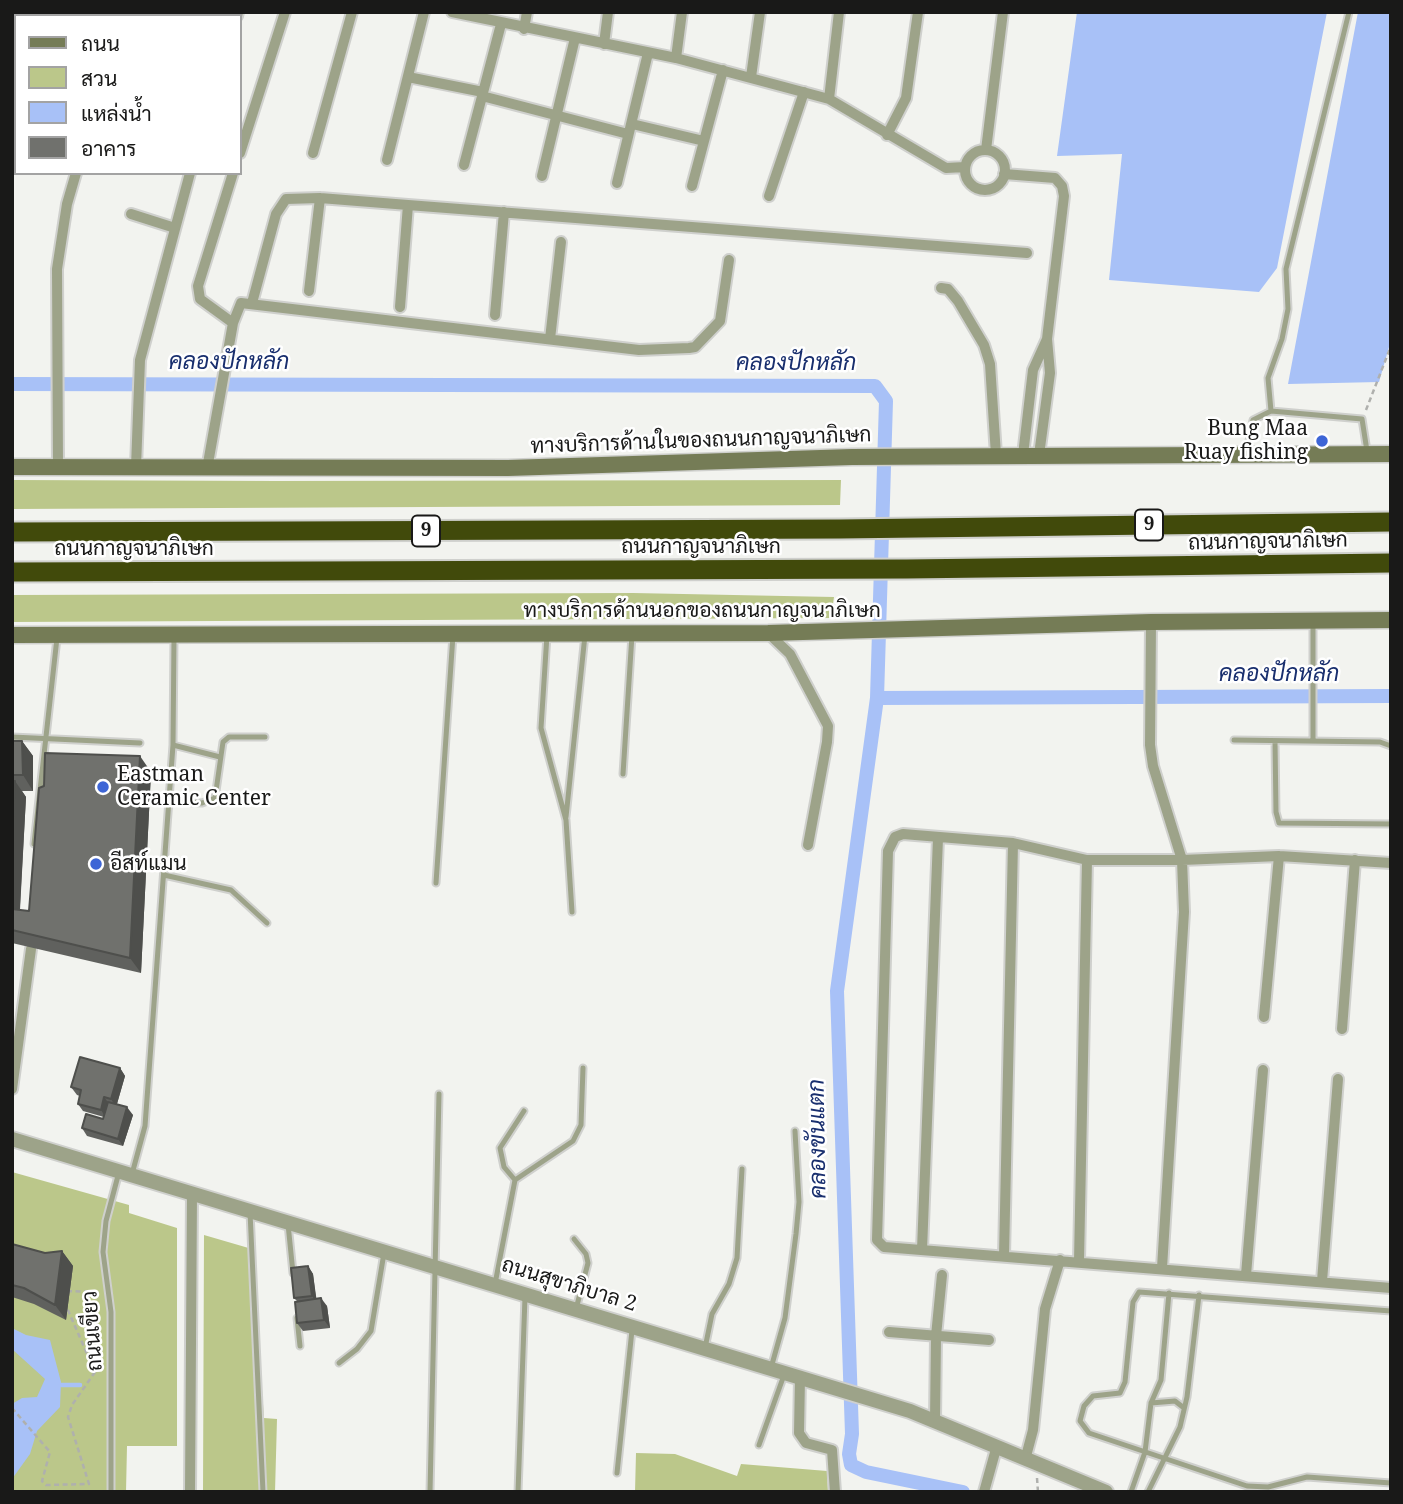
<!DOCTYPE html>
<html>
<head>
<meta charset="utf-8">
<style>
	body { margin:0 }
	#map { position:relative; width:1403px; height:1504px; overflow:hidden; background:#f2f3ef; font-family:"Noto Serif",Sarabun,serif }
	canvas { display:block }
	.frame { position:absolute; inset:0; border:14px solid #191918; pointer-events:none }
	.legend { position:absolute; left:14px; top:14px; width:228px; height:161px; box-sizing:border-box; background:#fff; border:2px solid #a3a3a3; margin:0; padding:9px 12px; list-style:none; font-size:21px; color:#191918 }
	.legend li { display:flex; align-items:center; gap:14px; height:35px }
	.legend b { width:35px; border:2px solid #a3a3a3 }
</style>
</head>
<body>
<div id="map">
<canvas width="1403" height="1504"></canvas>
<div class="frame"></div>
<ul class="legend">
<li><b style="height:9px;background:#757c56"></b>ถนน</li>
<li><b style="height:19px;background:#bbc78a"></b>สวน</li>
<li><b style="height:19px;background:#a8c1f7"></b>แหล่งน้ำ</li>
<li><b style="height:19px;background:#70716d"></b>อาคาร</li>
</ul>
</div>
<script>
const ctx = document.querySelector('canvas').getContext('2d');
ctx.lineJoin = 'round';
function fillPath(path, color) { ctx.fillStyle = color; ctx.fill(path, 'evenodd'); }
const poly = rows => new Path2D(rows.map(r => 'M' + r).join(''));
function trace(path, color, width, dash) { ctx.strokeStyle = color; ctx.lineWidth = width; ctx.lineCap = dash ? 'butt' : 'round'; ctx.setLineDash(dash || []); ctx.stroke(path); }
function label(font, color, halo, rows, align = 'center') {
  ctx.font = font + ' "Noto Serif",Sarabun,serif'; ctx.lineWidth = 5; ctx.setLineDash([]); ctx.textBaseline = 'middle'; ctx.strokeStyle = halo; ctx.fillStyle = color; for (const [text, x, y, turn = 0] of rows) {
    ctx.save(); ctx.translate(x, y); ctx.rotate((+turn || 0) * Math.PI / 180); ctx.textAlign = isNaN(turn) ? turn : align; if (halo) ctx.strokeText(text, 0, 0); ctx.fillText(text, 0, 0); ctx.restore();
  }
}
const green = poly([
	[12,480,277,481,841,480,840,505,12,509],
	[633,593,834,597,831,618,12,622,12,595],
	[12,1172,129,1205,129,1213,177,1228,177,1446,127,1446,126,1492,12,1492],
	[204,1235,252,1249,264,1418,277,1419,275,1492,203,1492],
	[636,1453,675,1454,737,1476,741,1464,827,1471,828,1492,635,1492]
]);
const water = poly([
	[1077,12,1327,12,1277,268,1259,292,1109,280,1122,154,1057,156],
	[1358,12,1391,12,1391,340,1379,382,1288,384],
	[12,1328,26,1335,50,1340,61,1382,60,1407,37,1431,30,1454,12,1479,12,1404,22,1398,37,1397,45,1379,12,1349]
]);
const stream = poly([
	[61,1385,80,1385]
]);
const canal = poly([
	[12,384,875,386,886,401,877,698,837,991,852,1434,849,1454,851,1465,866,1472,963,1492],
	[877,698,1391,696]
]);
const path = poly([
	[1366,410,1391,346],
	[67,1291,99,1292],
	[12,1408,50,1452,42,1481,46,1485,89,1484,68,1417,72,1405,95,1372,67,1308],
	[1037,1478,1038,1492]
]);
const service = poly([
	[1271,411,1268,378,1282,339,1288,309,1286,269,1349,12],
	[1247,451,1253,420,1271,411,1362,419,1367,451],
	[547,635,541,728,566,820,572,912],
	[12,737,140,743],
	[1234,740,1380,742,1391,746],
	[1313,740,1313,624],
	[1275,741,1276,812,1279,823,1391,824],
	[173,745,220,757],
	[623,774,632,635],
	[169,802,202,803,215,798,223,742,229,737,265,737],
	[566,817,585,635],
	[34,844,57,638],
	[164,875,231,890,267,923],
	[436,883,453,635],
	[132,1174,145,1126,173,745,174,638],
	[515,1180,504,1167,500,1148,524,1111],
	[250,1212,263,1492],
	[288,1224,293,1273],
	[574,1239,586,1254,588,1263,576,1309],
	[495,1284,515,1180,573,1141,581,1125,583,1068],
	[1391,1311,1139,1292,1133,1302,1125,1382,1120,1393,1093,1396,1084,1406,1080,1421,1089,1433,1247,1486,1268,1487,1307,1477,1391,1483],
	[297,1318,300,1346],
	[705,1348,712,1314,729,1284,737,1258,742,1169],
	[339,1363,357,1349,371,1331,384,1253],
	[771,1368,785,1318,796,1234,799,1202,795,1131],
	[1151,1403,1175,1401,1184,1408],
	[759,1445,784,1375],
	[617,1473,632,1330],
	[111,1492,111,1312,103,1252,106,1221,119,1172],
	[430,1492,439,1094],
	[518,1492,525,1297],
	[1131,1492,1145,1452,1151,1403,1161,1380,1169,1293],
	[1148,1492,1180,1427,1187,1397,1199,1295]
]);
const minor = poly([
	[452,12,676,58,829,99,946,168,965,167],
	[125,16,126,12],
	[237,16,238,12],
	[524,29,527,12],
	[604,44,608,12],
	[676,58,682,12],
	[408,77,483,92],
	[751,77,760,12],
	[482,96,628,134],
	[829,99,839,12],
	[632,124,704,141],
	[887,135,906,98,918,12],
	[986,150,1003,12],
	'965 170a20 20 0 1 1 40 0a20 20 0 1 1-40 0Z',
	[240,153,285,12],
	[313,153,352,12],
	[387,160,424,12],
	[464,165,501,24],
	[1004,174,1055,178,1062,186,1064,196,1047,339,1050,373,1039,455],
	[542,176,575,38],
	[617,183,648,53],
	[692,186,723,70],
	[769,196,804,92],
	[131,214,175,228],
	[941,288,948,289,958,301,984,345,990,364,996,455],
	[309,291,320,198],
	[252,303,276,214,286,199,320,198,408,205,1027,253],
	[400,307,408,205],
	[495,315,504,212],
	[233,323,200,299,198,286,233,173],
	[550,339,561,242],
	[1023,455,1033,370,1047,339],
	[58,467,57,269,67,204,76,173],
	[136,467,140,360,190,173],
	[207,469,233,323,241,303,639,350,689,348,695,347,720,321,729,260],
	[1151,622,1150,745,1153,766,1182,860,1184,912,1162,1268],
	[768,633,790,654,828,726,827,742,808,845],
	[1391,863,1279,856,1182,860,1087,860,1013,843,903,834,895,837,888,851,877,1240,884,1247,1391,1288],
	[1264,1017,1279,856],
	[1342,1029,1355,860],
	[12,1089,31,949],
	[922,1250,938,838],
	[1004,1256,1013,843],
	[1079,1261,1087,860],
	[1246,1275,1263,1070],
	[1322,1281,1338,1079],
	[889,1332,989,1340],
	[800,1377,799,1433,806,1443,832,1450,835,1492],
	[935,1421,936,1336,942,1275],
	[1025,1460,1033,1430,1045,1309,1060,1260],
	[190,1492,192,1192],
	[984,1492,996,1449]
]);
const tertiary = poly([
	[12,1139,910,1411,1106,1492]
]);
const secondary = poly([
	[12,467,508,468,852,457,1391,454],
	[12,635,768,633,1151,622,1391,620]
]);
const motorway = poly([
	[12,532,840,529,1391,522],
	[12,572,907,569,1391,563]
]);
const wall = poly([
	[12,741,22,741,33,756,33,791,22,791,26,797,20,910,29,911,151,772,141,973,12,943],
	[120,1068,125,1076,117,1104,133,1115,123,1146,87,1136,82,1128,103,1119,104,1117,83,1111,78,1104,80,1096,77,1095,71,1087],
	[12,1244,45,1253,62,1251,73,1266,66,1320,34,1304,12,1297],
	[308,1266,313,1274,316,1299,327,1306,330,1328,303,1331,297,1323,297,1301,294,1298]
]);
const shadedWall = poly([
	[22,741,33,756,33,791,23,775],
	[140,756,151,772,141,973,130,958],
	[15,781,26,797,19,923,12,913,12,836],
	[120,1068,125,1076,116,1107,111,1099],
	[104,1097,110,1105,106,1118,101,1110],
	[127,1107,133,1115,123,1146,118,1139],
	[62,1251,73,1266,66,1320,55,1305],
	[308,1266,313,1274,317,1303,312,1296],
	[321,1298,327,1306,330,1328,324,1320]
]);
const building = poly([
	[12,741,22,741,23,775,12,775,12,741],
	[45,753,140,756,130,958,12,930,12,909,29,911,39,788,44,786,45,753],
	[12,781,15,781,12,836,12,781],
	[80,1057,120,1068,111,1099,104,1097,101,1110,78,1104,81,1090,71,1087,80,1057],
	[108,1102,127,1107,118,1139,82,1128,86,1114,103,1119,108,1102],
	[12,1244,45,1253,62,1251,55,1305,24,1288,12,1285,12,1244],
	[308,1266,312,1296,294,1298,291,1268,308,1266],
	[321,1298,324,1320,297,1323,295,1302,321,1298]
]);
const markers = [
	[1322,441,7,"#3d65d6"],
	[103,787,7,"#3d65d6"],
	[96,864,7,"#3d65d6"]
];
const shields = [
	[1149,525,28],
	[426,531,28]
];
const shieldNames = [
	["9",1149,525],
	["9",426,531]
];
const poiNames = [
	["Bung Maa",1308,429,"right"],
	["Ruay fishing",1308,453,"right"],
	["Eastman",117,775],
	["Ceramic Center",117,799],
	["อีสท์แมน",110,864]
];
const streetNames = [
	["ทางบริการด้านในของถนนกาญจนาภิเษก",701,441,-2],
	["ถนนกาญจนาภิเษก",1268,542,-1],
	["ถนนกาญจนาภิเษก",701,547],
	["ถนนกาญจนาภิเษก",134,549],
	["ทางบริการด้านนอกของถนนกาญจนาภิเษก",702,611],
	["ถนนสุขาภิบาล 2",569,1285,17],
	["ถนนเขียว",93,1331,-94]
];
const waterNames = [
	["คลองปักหลัก",229,362],
	["คลองปักหลัก",796,363],
	["คลองปักหลัก",1279,674],
	["คลองขันแตก",818,1139,-91]
];
fillPath(green, '#bbc78a');
fillPath(water, '#a8c1f7');
trace(stream, '#a8c1f7', 4.5);
trace(canal, '#a8c1f7', 14);
trace(service, '#cfd0cd', 9);
trace(minor, '#cfd0cd', 14);
trace(tertiary, '#cfd0cd', 18);
trace(secondary, '#cfd0cd', 19);
trace(motorway, '#cfd0cd', 23);
trace(path, '#afb0ad', 2.5, [5, 3.5]);
trace(service, '#9da389', 5);
trace(minor, '#9da389', 10);
trace(tertiary, '#9da389', 14);
trace(secondary, '#757c56', 16);
trace(motorway, '#414a0b', 19);
fillPath(wall, '#60615e');
fillPath(shadedWall, '#4e4f4c');
fillPath(building, '#70716d');
trace(building, '#4e4f4c', 2);
for (const [x, y, r, color] of markers) { const dot = new Path2D(); dot.arc(x, y, r, 0, 2 * Math.PI); ctx.fillStyle = color; ctx.fill(dot); trace(dot, '#fff', 2.5); }
for (const [x, y, w] of shields) { const box = new Path2D(); box.roundRect(x - w / 2, y - 15.5, w, 31, 5); ctx.fillStyle = '#fff'; ctx.fill(box); trace(box, '#191918', 2); }
label('bold 19px', '#191918', null, shieldNames);
label('21px', '#191918', '#fff', poiNames, 'left');
label('21px', '#191918', '#fff', streetNames);
label('italic 23px', '#192f6e', '#fff', waterNames);
</script>
</body>
</html>
